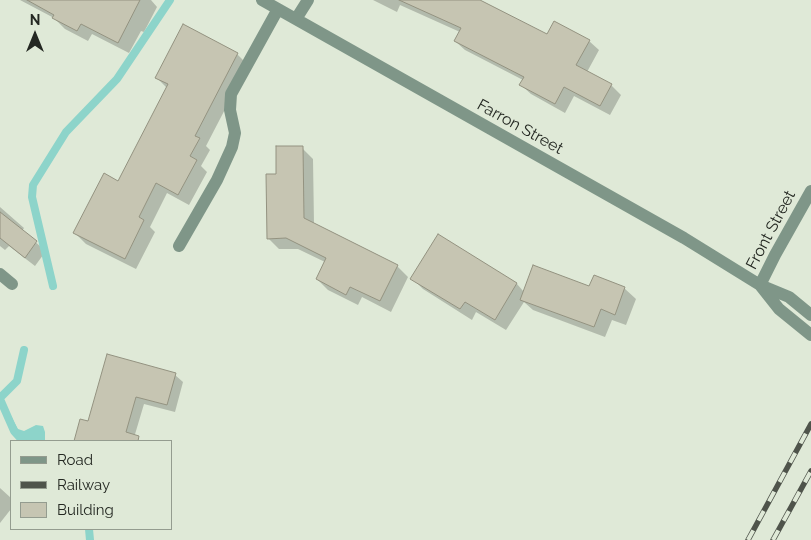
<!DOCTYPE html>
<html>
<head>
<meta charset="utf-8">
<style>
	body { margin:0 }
	#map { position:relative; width:811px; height:540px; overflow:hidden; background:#dfe9d7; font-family:Raleway,sans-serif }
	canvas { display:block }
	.legend { position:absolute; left:10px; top:440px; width:162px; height:90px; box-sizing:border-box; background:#dfe9d7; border:1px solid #949c8f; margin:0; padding:6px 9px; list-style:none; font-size:15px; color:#242822 }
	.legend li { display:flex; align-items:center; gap:10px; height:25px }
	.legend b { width:25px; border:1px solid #949c8f }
	.north { position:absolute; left:10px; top:10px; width:50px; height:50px; -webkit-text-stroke:4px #dfe9d7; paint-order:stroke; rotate:0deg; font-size:14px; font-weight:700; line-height:20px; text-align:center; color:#242822 }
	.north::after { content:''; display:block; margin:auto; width:18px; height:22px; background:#242822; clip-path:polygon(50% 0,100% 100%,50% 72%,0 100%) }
</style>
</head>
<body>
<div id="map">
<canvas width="811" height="540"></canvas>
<ul class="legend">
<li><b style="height:6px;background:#7f9688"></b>Road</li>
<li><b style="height:6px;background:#4f544b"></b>Railway</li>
<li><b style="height:14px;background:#c6c5b2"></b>Building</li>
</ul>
<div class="north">N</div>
</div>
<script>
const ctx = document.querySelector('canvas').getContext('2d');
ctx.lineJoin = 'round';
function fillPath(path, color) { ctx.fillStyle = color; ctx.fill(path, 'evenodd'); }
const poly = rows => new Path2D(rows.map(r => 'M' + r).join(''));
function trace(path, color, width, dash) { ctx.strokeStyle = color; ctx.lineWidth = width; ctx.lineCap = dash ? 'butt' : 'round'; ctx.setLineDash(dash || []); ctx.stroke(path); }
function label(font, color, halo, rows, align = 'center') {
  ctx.font = font + ' Raleway,sans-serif'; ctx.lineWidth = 4; ctx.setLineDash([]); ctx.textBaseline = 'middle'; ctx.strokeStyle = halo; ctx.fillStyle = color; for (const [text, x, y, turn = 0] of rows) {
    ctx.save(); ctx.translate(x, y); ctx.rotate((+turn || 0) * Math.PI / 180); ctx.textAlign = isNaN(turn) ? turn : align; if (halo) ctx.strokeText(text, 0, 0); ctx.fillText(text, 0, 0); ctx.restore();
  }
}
const water = poly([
	[11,416,18,429,24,431,36,425,43,426,45,432,45,441,17,441,17,437,6,420]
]);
const shadow = poly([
	[20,0,151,0,157,7,144,32,141,31,129,53,92,34,88,41,65,29,54,18],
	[373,0,478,0,548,36,589,41,599,50,587,72,611,85,621,95,610,115,574,96,565,113,531,94,521,85,523,80,465,50,455,41,460,32,400,5,397,12],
	[237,54,248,65,206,146,210,150,201,166,207,172,189,205,167,193,150,227,155,232,136,269,86,244,75,233,118,182,167,88,157,78],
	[302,148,313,159,314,224,397,266,408,277,391,312,362,297,358,305,328,290,317,279,325,262,298,249,279,249,268,238,278,175],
	[0,207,24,228,22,231,46,251,35,266,9,246,5,250,0,246],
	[438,236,517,284,524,292,590,288,624,288,636,299,626,325,612,320,605,337,533,310,524,302,506,330,476,312,472,320,423,289,412,278],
	[175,375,183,382,175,412,144,404,133,441,75,441,81,420,89,422],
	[0,488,11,498,11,509,0,523]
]);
const stream = poly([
	[53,286,32,197,33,185,66,132,117,79,170,0],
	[0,398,17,381,24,350],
	[0,399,14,431,23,441],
	[89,529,90,540]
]);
const building = poly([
	[27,0,140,0,118,43,81,24,77,31,52,18,54,15,27,0],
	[399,0,480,0,547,34,554,21,590,40,576,65,612,84,600,106,564,87,555,104,519,85,524,77,454,41,461,28,399,0],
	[183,24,238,53,195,136,200,138,190,156,197,160,178,195,156,183,139,217,144,220,125,259,73,233,104,173,118,181,168,84,155,78,183,24],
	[276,146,303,146,304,218,398,265,380,301,350,287,346,295,316,279,326,258,286,238,267,239,266,174,276,174,276,146],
	[0,212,37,241,25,258,0,238,0,212],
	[438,234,517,283,495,320,465,302,460,309,410,279,438,234],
	[533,265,589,286,594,275,625,287,615,315,601,309,594,327,520,300,533,265],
	[107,354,176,373,167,405,136,397,126,432,139,436,138,441,74,441,80,419,88,421,107,354]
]);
const minor = poly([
	[262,0,684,238,760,285,789,297,811,315],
	[296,19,308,0],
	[179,246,217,180,232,147,235,133,230,110,231,94,278,9],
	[0,274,12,284],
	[760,285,775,255,811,191],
	[760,285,779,309,811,335]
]);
const rail = poly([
	[748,540,811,424],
	[773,540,811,471]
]);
const streetNames = [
	["Farron Street",520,127,29],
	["Front Street",771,230,-62]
];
fillPath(water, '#8dd4ca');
fillPath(shadow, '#0003');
trace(stream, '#8dd4ca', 8);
fillPath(building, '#c6c5b2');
trace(building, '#939280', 1);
trace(minor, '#7f9688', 12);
trace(rail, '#4f544b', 5.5);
trace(rail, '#dfe9d7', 4, [11]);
label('16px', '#242822', '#dfe9d7', streetNames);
</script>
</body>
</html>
